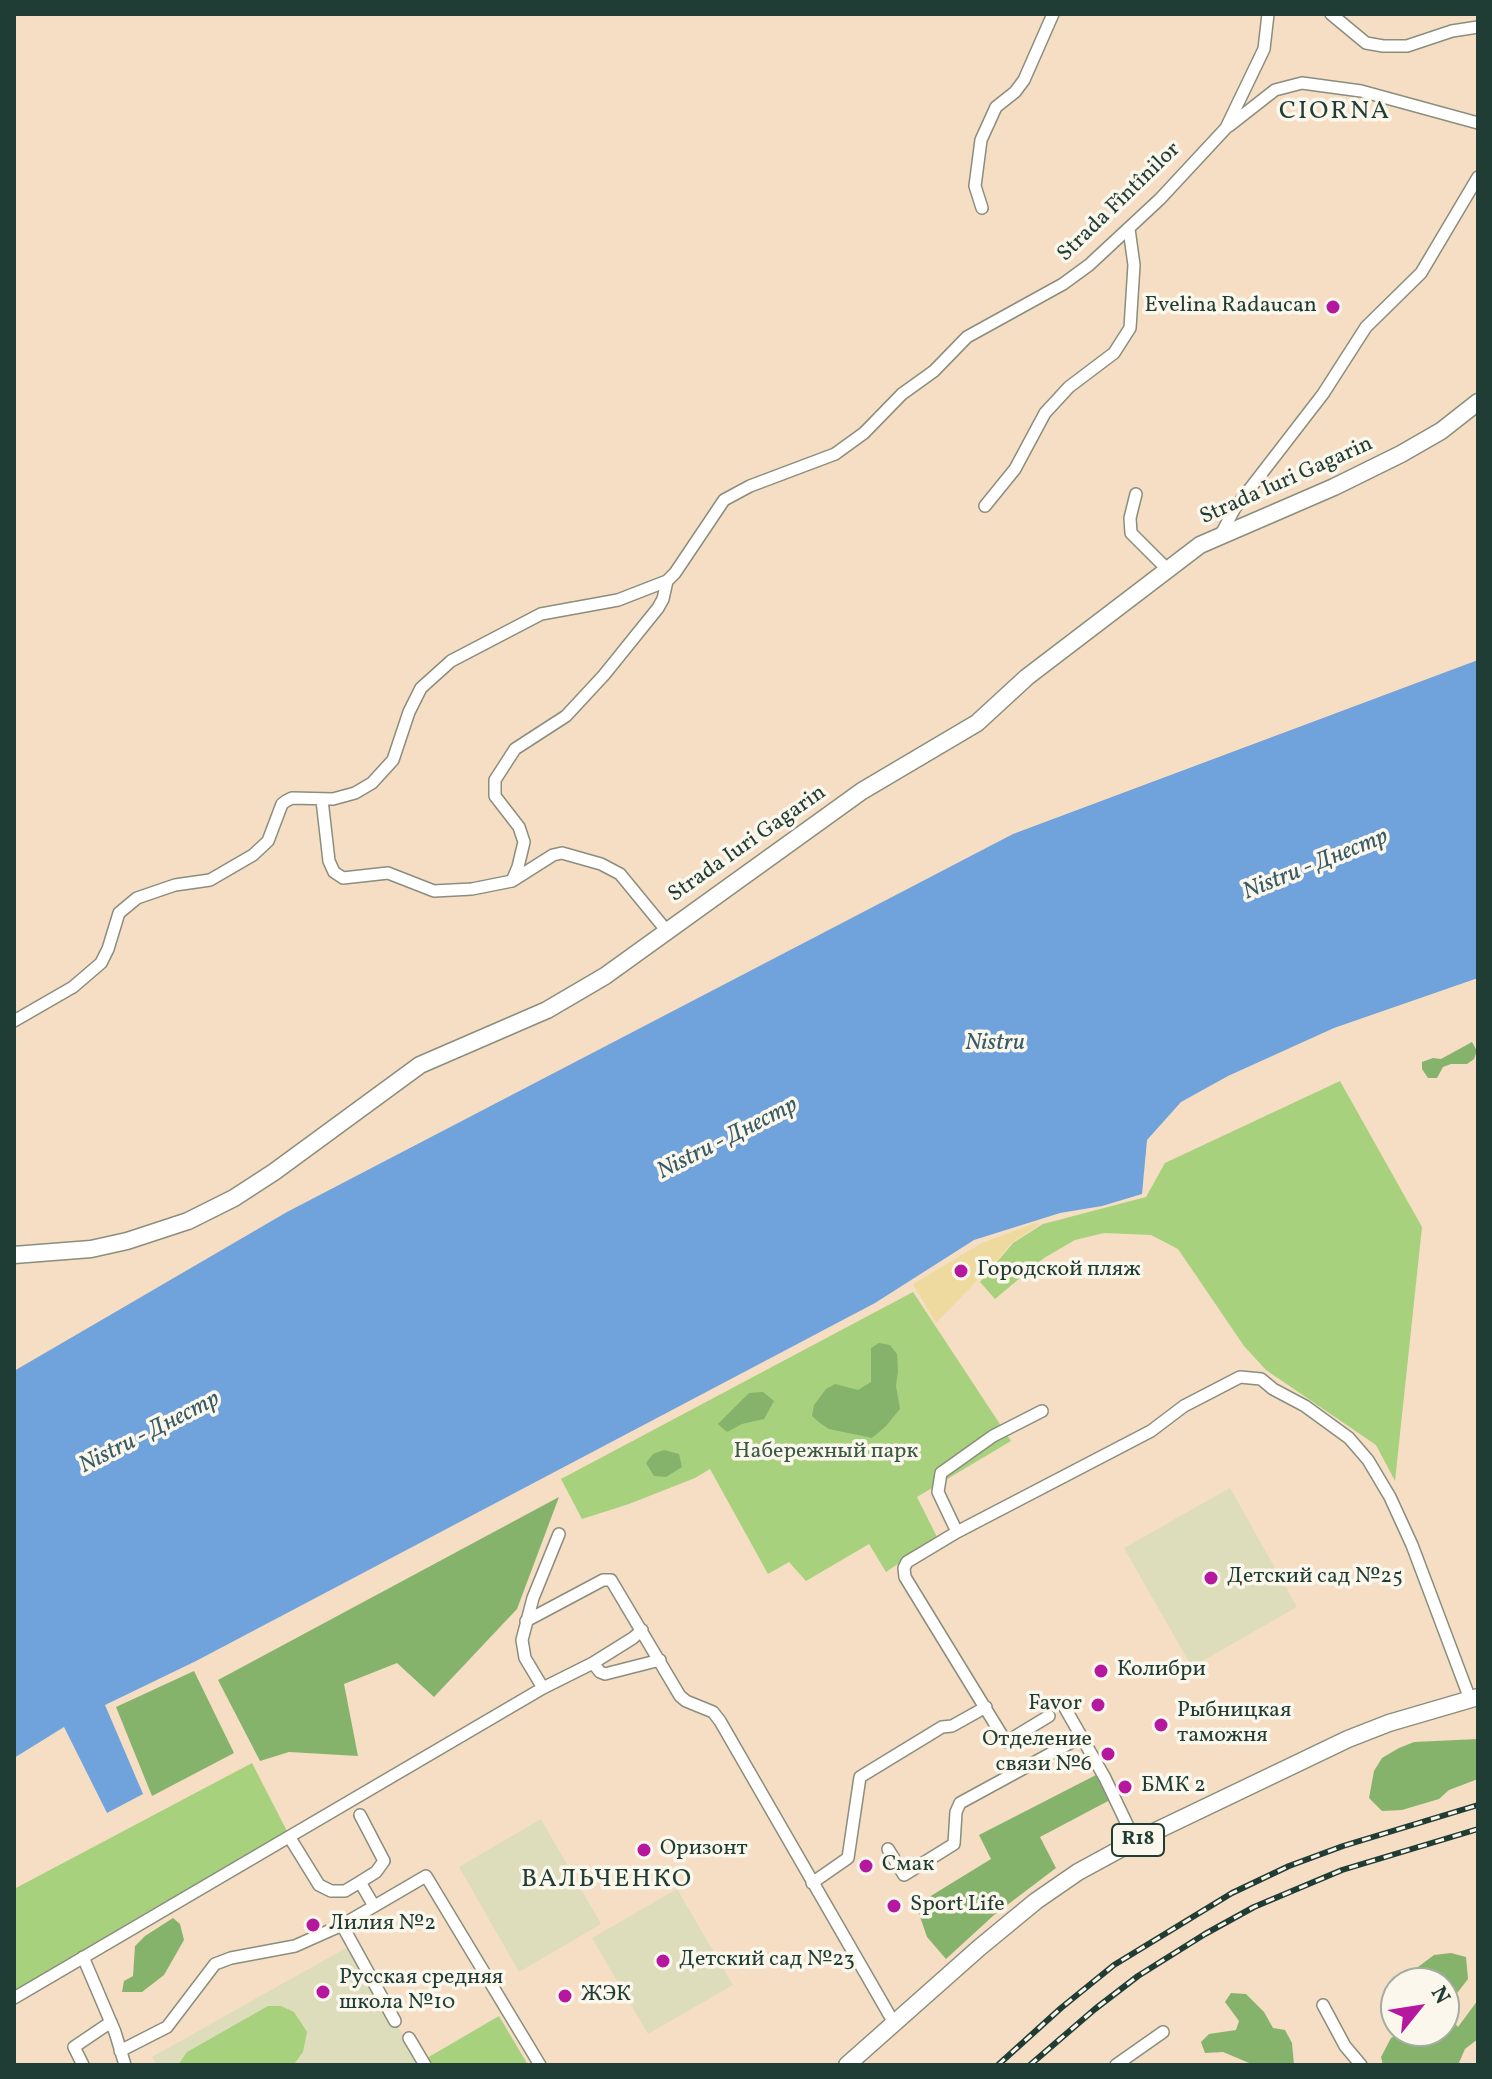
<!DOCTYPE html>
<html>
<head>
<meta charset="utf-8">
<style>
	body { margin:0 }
	#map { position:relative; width:1492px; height:2079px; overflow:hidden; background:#f5dec4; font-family:Vollkorn,serif }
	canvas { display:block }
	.frame { position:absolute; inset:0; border:16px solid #1f3d34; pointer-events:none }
	.north { position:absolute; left:1380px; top:1967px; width:80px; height:80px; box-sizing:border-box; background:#fbf7ec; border:2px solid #a3ada2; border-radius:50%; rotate:60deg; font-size:22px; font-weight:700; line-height:32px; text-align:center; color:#1f3d34 }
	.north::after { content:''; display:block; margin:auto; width:28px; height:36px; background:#b5179e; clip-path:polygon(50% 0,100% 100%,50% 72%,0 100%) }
</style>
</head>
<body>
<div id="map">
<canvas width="1492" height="2079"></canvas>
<div class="frame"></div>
<div class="north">N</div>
</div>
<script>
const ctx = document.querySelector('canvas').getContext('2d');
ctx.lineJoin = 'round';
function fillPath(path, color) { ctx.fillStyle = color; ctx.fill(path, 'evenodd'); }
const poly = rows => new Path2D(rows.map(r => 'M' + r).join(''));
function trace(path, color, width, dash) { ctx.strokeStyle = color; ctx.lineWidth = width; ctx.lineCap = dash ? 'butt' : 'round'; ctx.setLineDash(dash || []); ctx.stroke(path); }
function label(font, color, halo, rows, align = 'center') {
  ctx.font = font + ' Vollkorn,serif'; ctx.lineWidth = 7; ctx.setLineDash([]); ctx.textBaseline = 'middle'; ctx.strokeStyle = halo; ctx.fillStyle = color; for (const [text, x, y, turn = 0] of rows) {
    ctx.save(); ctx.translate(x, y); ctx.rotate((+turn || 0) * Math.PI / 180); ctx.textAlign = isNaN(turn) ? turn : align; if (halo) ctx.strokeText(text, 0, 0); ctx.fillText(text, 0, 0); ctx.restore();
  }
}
const built = poly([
	[1230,1488,1297,1607,1192,1667,1124,1548],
	[541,1819,601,1924,519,1972,459,1867],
	[677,1889,733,1985,648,2034,592,1938],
	[353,1944,419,2065,157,2065,152,2057]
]);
const green = poly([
	[1340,1081,1422,1227,1395,1481,1376,1445,1266,1370,1244,1346,1178,1249,1151,1235,1104,1233,1075,1240,1044,1258,995,1299,980,1282,1013,1243,1043,1224,1146,1197,1165,1163],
	[913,1292,1011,1441,917,1497,937,1537,886,1572,869,1544,806,1581,789,1562,768,1574,710,1469,695,1478,629,1504,582,1519,561,1479],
	[252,1763,289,1835,14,1993,14,1889],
	[268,2006,281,2006,294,2012,307,2032,303,2052,294,2064,178,2065,187,2052],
	[499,2016,528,2065,431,2065,427,2058]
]);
const forest = poly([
	[1472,1042,1477,1051,1474,1059,1467,1064,1451,1064,1443,1067,1437,1078,1428,1078,1422,1069,1422,1062,1433,1058,1441,1059],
	[879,1343,890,1345,897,1354,898,1371,896,1386,900,1409,886,1426,872,1438,829,1429,820,1423,812,1416,814,1405,826,1389,835,1384,858,1390,871,1382,871,1348],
	[763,1392,774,1401,764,1419,742,1424,727,1432,718,1424,749,1393],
	[664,1450,679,1454,682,1467,666,1477,654,1476,646,1463,653,1454],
	[559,1497,517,1609,434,1697,397,1663,344,1684,358,1756,289,1752,260,1761,218,1680],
	[194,1671,234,1753,152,1796,116,1707],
	[1478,1739,1478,1779,1449,1790,1439,1799,1402,1810,1382,1811,1369,1798,1374,1771,1382,1758,1399,1748,1414,1742],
	[1096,1775,1110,1800,1040,1837,1056,1868,994,1915,946,1959,927,1937,916,1905,991,1859,979,1835],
	[173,1918,180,1924,184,1940,164,1975,142,1992,122,1992,124,1981,133,1976,135,1946,145,1936],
	[1451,1953,1466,1957,1468,1979,1444,2010,1444,1983,1410,1983,1406,1976,1434,1955],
	[1231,1993,1246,1994,1264,2012,1273,2028,1285,2030,1292,2043,1294,2065,1254,2065,1223,2052,1205,2053,1201,2042,1209,2034,1236,2030,1239,2021,1225,2002],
	[1478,2000,1478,2039,1465,2049,1458,2065,1383,2065,1381,2057,1391,2038,1403,2031,1444,2031,1444,2010,1458,2027]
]);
const sand = poly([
	[1035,1223,1040,1224,1010,1244,1000,1257,936,1323,913,1284,982,1243]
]);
const water = poly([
	[1478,660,1478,978,1334,1028,1228,1076,1181,1102,1147,1140,1142,1194,1102,1206,1060,1213,974,1240,875,1303,196,1661,105,1705,143,1794,107,1813,64,1727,14,1758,14,1371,287,1212,1013,834]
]);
const street = poly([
	[1331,14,1366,43,1383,46,1407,46,1452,31,1478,27],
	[1229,126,1275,90,1302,83,1361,91,1478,123],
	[982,208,975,186,981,140,996,107,1015,92,1024,80,1053,14],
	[1136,494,1130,518,1131,533,1167,569],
	[985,506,1015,469,1045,413,1069,387,1114,353,1130,328,1134,265,1129,229],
	[1220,536,1235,508,1323,394,1366,327,1421,273,1478,177],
	[322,800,329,861,334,872,343,878,388,873,434,891,472,889,512,881,553,855,562,853,601,864,620,874,666,930],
	[512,881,518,867,524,842,519,827,495,796,495,780,515,749,566,716,604,675,658,608,663,599,667,581],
	[14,1021,73,987,101,963,108,949,119,913,137,898,175,885,210,880,253,855,268,841,282,804,286,801,292,798,333,799,355,793,372,783,393,760,409,712,421,688,451,661,541,614,618,600,667,581,675,573,724,500,750,486,835,454,864,433,902,394,934,371,967,337,1063,284,1089,265,1160,199,1226,128,1264,49,1268,14],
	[957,1532,938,1492,941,1473,993,1436,1042,1411],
	[526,1621,603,1580,611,1580,680,1696,686,1701,713,1712,720,1721,894,2023],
	[593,1663,600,1672,605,1674,660,1660],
	[543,1688,525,1658,522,1640,533,1598,559,1534],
	[1065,1708,1105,1778,1135,1841],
	[1049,1716,1006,1742,905,1577,904,1568,907,1562,957,1532,1151,1431,1184,1406,1240,1377,1261,1379,1273,1389,1305,1406,1349,1438,1368,1460,1390,1497,1412,1545,1470,1699],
	[290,1838,319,1885,331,1891,345,1891,360,1882,374,1906],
	[888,1849,904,1875,954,1844,956,1812,960,1803,1081,1737],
	[360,1882,376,1872,384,1861,360,1815],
	[812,1883,848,1858,860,1777,942,1727,952,1726,986,1707],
	[342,1925,395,2021],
	[83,1957,115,2032,125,2065],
	[14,1998,543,1688,593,1663,633,1638,642,1630],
	[1323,2005,1345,2046,1361,2065],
	[409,2038,425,2065],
	[120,2051,167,2027,215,1964,231,1958,295,1946,342,1925,426,1876,540,2065],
	[83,2065,74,2047,111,2022],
	[1116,2065,1163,2032]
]);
const secondary = poly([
	[14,1255,91,1249,127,1241,188,1221,234,1198,274,1172,420,1065,547,1010,605,976,862,791,977,723,1027,677,1200,545,1334,487,1401,454,1441,431,1478,402]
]);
const primary = poly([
	[847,2065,979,1948,1036,1901,1078,1872,1135,1841,1348,1739,1389,1723,1478,1697]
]);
const rail = poly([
	[998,2065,1061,2008,1114,1965,1232,1893,1289,1866,1343,1846,1478,1805],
	[1030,2065,1095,2009,1138,1976,1205,1934,1254,1907,1342,1870,1478,1829]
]);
const markers = [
	[1333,307,8,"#b5179e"],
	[961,1271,8,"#b5179e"],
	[1211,1578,8,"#b5179e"],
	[1101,1671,8,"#b5179e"],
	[1098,1705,8,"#b5179e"],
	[1161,1725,8,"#b5179e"],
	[1108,1754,8,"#b5179e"],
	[1125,1787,8,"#b5179e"],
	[644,1850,8,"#b5179e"],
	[866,1866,8,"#b5179e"],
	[894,1906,8,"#b5179e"],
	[313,1925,8,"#b5179e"],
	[663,1961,8,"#b5179e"],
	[323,1992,8,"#b5179e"],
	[565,1996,8,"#b5179e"]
];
const shields = [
	[1138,1840,52]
];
const shieldNames = [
	["R18",1138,1840]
];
const streetNames = [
	["Strada Fîntînilor",1120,203,-44],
	["Strada Iuri Gagarin",1287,482,-24],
	["Strada Iuri Gagarin",748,845,-35]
];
const poiNames = [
	["Evelina Radaucan",1317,307,"right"],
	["Городской пляж",977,1271],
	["Детский сад №25",1227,1578],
	["Колибри",1117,1671],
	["Favor",1082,1705,"right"],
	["Рыбницкая",1177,1712],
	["таможня",1177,1737],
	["Отделение",1092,1741,"right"],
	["связи №6",1092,1766,"right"],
	["БМК 2",1141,1787],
	["Оризонт",660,1850],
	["Смак",882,1866],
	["Sport Life",910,1906],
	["Лилия №2",329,1925],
	["Детский сад №23",679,1961],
	["Русская средняя",339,1979],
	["школа №10",339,2004],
	["ЖЭК",581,1996]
];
const parkNames = [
	["Набережный парк",826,1453]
];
const waterNames = [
	["Nistru - Днестр",1316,866,-22],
	["Nistru",995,1045],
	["Nistru - Днестр",728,1140,-27],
	["Nistru - Днестр",150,1434,-27]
];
const quarterNames = [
	["CIORNA",1335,113],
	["ВАЛЬЧЕНКО",607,1881]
];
fillPath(built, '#deddbb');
fillPath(green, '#a7d17d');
fillPath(forest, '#85b36c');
fillPath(sand, '#eeda9e');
fillPath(water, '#70a2db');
trace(street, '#8a8e7c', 14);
trace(secondary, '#8a8e7c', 19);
trace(primary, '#8a8e7c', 19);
trace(street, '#fff', 11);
trace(secondary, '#fff', 16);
trace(primary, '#fff', 16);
trace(rail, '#1f3d34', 6);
trace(rail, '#fbf7ec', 3, [9]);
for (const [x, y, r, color] of markers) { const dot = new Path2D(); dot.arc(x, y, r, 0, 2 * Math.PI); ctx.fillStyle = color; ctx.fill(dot); trace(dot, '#fbf7ec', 3); }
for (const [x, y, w] of shields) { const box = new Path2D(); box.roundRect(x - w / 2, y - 16, w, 32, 6); ctx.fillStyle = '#fbf7ec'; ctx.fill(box); trace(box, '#1f3d34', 2); }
label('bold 20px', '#1f3d34', null, shieldNames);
label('22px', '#1f3d34', '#fbf7ec', streetNames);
label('22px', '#1f3d34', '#fbf7ec', poiNames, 'left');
label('22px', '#3a5b43', '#fbf7ec', parkNames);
label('italic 24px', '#375b66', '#fbf7ec', waterNames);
ctx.letterSpacing = '2px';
label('26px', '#1f3d34', '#fbf7ec', quarterNames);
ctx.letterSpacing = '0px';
</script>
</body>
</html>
